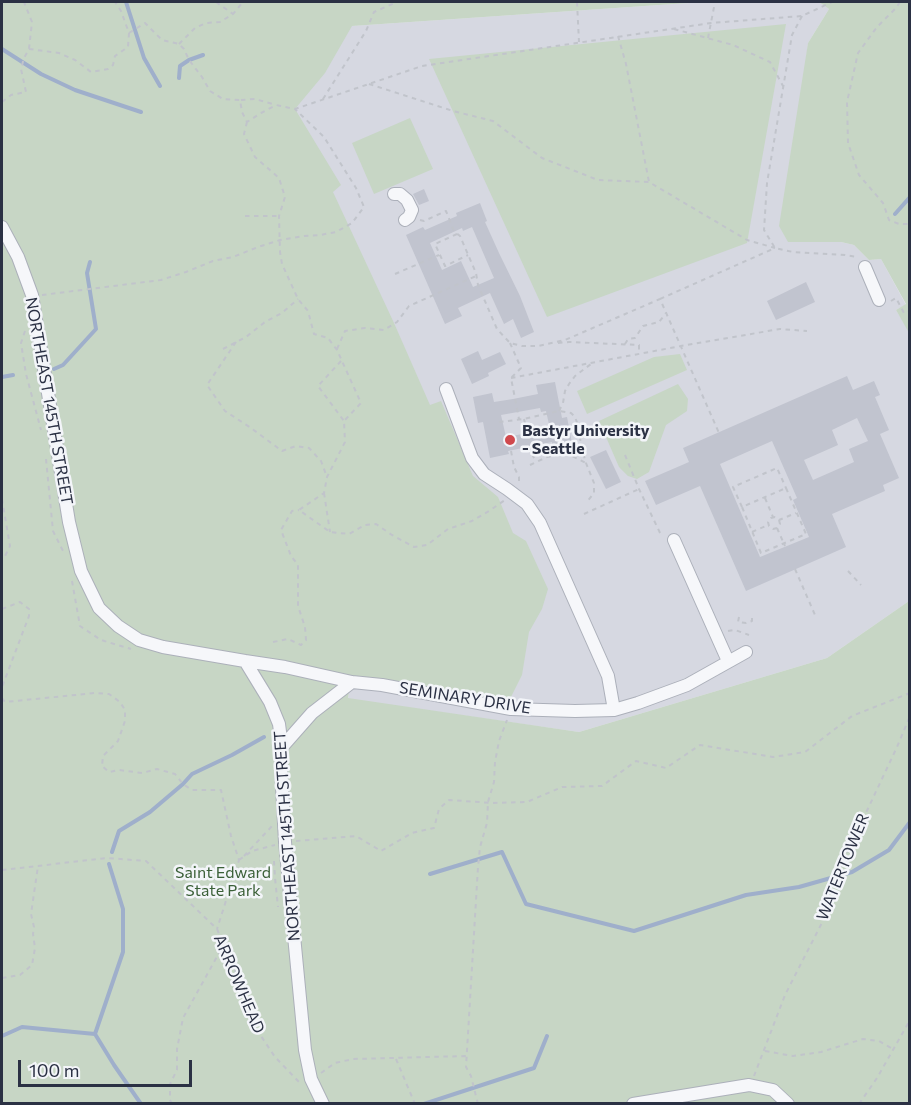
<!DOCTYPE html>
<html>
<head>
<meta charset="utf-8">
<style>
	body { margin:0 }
	#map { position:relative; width:911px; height:1105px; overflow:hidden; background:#e4e6ec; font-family:Commissioner,sans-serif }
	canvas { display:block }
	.frame { position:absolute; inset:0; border:3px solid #2b3144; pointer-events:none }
	.scale { position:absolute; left:18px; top:1060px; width:174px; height:27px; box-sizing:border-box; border:3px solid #2b3144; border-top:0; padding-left:8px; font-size:18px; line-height:21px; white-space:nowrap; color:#2b3144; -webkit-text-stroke:4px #f3f5f9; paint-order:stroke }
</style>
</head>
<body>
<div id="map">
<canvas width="911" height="1105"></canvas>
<div class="frame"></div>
<div class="scale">100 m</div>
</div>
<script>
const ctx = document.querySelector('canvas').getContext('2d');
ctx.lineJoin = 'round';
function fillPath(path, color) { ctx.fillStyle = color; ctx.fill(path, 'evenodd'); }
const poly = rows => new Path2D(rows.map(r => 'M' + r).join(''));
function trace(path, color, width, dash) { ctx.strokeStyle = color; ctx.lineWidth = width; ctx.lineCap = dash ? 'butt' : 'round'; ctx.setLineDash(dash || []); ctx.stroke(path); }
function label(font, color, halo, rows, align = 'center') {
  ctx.font = font + ' Commissioner,sans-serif'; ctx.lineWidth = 5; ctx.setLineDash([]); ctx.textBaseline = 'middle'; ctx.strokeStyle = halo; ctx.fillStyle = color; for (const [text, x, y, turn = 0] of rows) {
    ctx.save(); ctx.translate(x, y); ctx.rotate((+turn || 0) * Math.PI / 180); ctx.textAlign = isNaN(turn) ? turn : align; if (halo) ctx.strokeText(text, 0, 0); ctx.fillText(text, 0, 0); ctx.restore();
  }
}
const built = poly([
	[2,2,352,26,703,2,819,2,829,9,808,43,788,242,841,242,854,245,869,260,881,259,906,305,896,310,910,333,909,601,827,658,579,732,348,699,360,630]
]);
const green = poly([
	[2,2,703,2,352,26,325,73,295,109,341,185,333,192,394,323,430,405,441,401,473,476,498,497,513,533,526,541,548,589,542,609,529,632,522,675,510,699,352,676,348,698,579,732,827,658,909,601,909,1103,2,1103],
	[819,2,909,2,909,333,896,310,906,304,881,259,869,260,854,245,841,242,788,242,779,226,808,43,829,9],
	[786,24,747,243,547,317,429,59],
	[410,118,433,169,374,194,352,143],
	[680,354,687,370,587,414,577,391,654,357],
	[678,384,688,399,687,411,666,425,649,472,637,479,628,476,619,467,599,421]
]);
const stream = poly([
	[126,2,144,58,160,86],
	[2,49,41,74,75,90,141,112],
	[179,78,180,66,189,60,203,55],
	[895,214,910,197],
	[54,369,63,365,96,329,87,273,90,262],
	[2,377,13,375],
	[112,852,119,831,150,812,183,784,192,774,232,755,264,737],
	[109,864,123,909,123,952,95,1034,114,1065,141,1104],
	[430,874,502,852,526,904,634,931,746,895,799,887,852,872,889,850,910,822],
	[2,1036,22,1027,95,1034],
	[424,1104,534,1068,547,1036]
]);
const building = poly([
	[424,189,429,201,419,205,413,194],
	[480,203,487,221,485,222,499,253,520,296,534,332,521,338,513,319,504,324,490,293,458,308,462,316,445,324,406,235,423,227,425,230,457,216,456,213],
	[472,227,494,278,473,287,461,261,442,270,430,243,462,228,463,231],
	[806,282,815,302,776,320,767,301],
	[478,351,482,360,500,352,506,364,488,373,489,376,472,384,461,359],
	[847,376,853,390,874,381,880,395,875,397,889,430,880,434,899,478,883,485,885,491,832,514,846,547,746,591,700,486,656,505,645,481,689,462,683,448],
	[857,418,868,441,849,449,854,462,813,480,804,460,838,445,832,430],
	[772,441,797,498,793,500,809,537,760,557,720,464],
	[555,382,562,418,567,417,572,443,553,447,552,442,508,451,509,454,490,458,483,422,478,423,473,397,492,393,494,402,513,399,538,394,536,385],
	[540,408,541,412,546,411,550,429,506,437,501,415],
	[606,450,621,482,606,489,590,457]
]);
const path = poly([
	[216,2,233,14],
	[577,2,579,42],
	[900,2,896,8,877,27,858,53,847,102,848,143,859,175,883,203,889,220,899,224,910,224],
	[802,16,792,35,767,183,764,230,775,248,793,252,845,255,858,257],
	[674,29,733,45,770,62,783,86],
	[129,33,145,23,162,40,179,44,184,49,189,60,202,77,210,91,223,99,240,100,242,112,247,122,261,113,276,105,295,109,422,66,711,23,802,16,832,2],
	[618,36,626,64,649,182],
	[708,38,715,2],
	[179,44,195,28,206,23,220,22,233,14,243,2],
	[29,49,59,53,75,60,91,72,108,69,113,65,115,56,128,47,129,33,121,11,115,2],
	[369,84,453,111,493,121,542,158,598,180,649,182,747,240,775,248],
	[323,99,366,31,374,12,397,2],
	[241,100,255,99,276,105],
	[2,102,11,95,26,92,21,69,24,58,29,49,32,22,24,2],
	[247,122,244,134,255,157,279,178,285,197,279,216,280,252,282,264,298,299,308,311,314,334,328,338,337,350,361,403,344,421,345,442,327,477,324,493,299,510,330,532,349,534,365,525,376,524,392,535,414,547,427,545,448,529,472,521,489,511,505,500],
	[245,216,279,216],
	[420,220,424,221,446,211,454,231,460,236,476,273,478,285,497,329,510,343,522,346,538,346,565,340,660,299,719,433],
	[457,234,435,244,445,266,468,255],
	[395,274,439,255],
	[42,295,161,280,186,272,213,261,233,257,258,247,280,240,304,236,320,235,336,232,352,223,364,207,356,188,324,137,295,109],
	[660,299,775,248],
	[891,301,896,298,904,313,910,311],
	[25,331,21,343,26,374,41,430],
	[236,342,207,385,225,411,251,428,282,451,296,446,309,448,321,461,327,477],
	[510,343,521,368,511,378,519,419],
	[558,343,569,342,639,345,639,354],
	[625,344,628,339,635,338,643,326,659,322,666,313],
	[223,349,246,337,265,322,282,313,298,299],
	[337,349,345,331,365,328,384,330,397,322,409,306,476,276],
	[341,361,318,386,344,421],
	[511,378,681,346,780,329,807,331],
	[559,411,563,403,565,391,569,384,575,376,591,364],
	[524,419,532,454,535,460,537,460],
	[499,422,524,419,559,411,571,413,575,417,579,428,581,446,586,463,594,483,594,493,586,503],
	[511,451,514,467,519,477,519,482],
	[625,455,639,489,662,537],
	[46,459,53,531,64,553],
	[530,465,547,457,563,454,572,456,586,463],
	[786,488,806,534,761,553,742,507,786,488],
	[324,493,330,532],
	[765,498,773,517],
	[2,499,10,546,4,558,2,557],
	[742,507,733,487,777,468,786,488],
	[584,514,639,489],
	[779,520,780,524,777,528,773,529,769,526,768,522,771,518,775,517,779,520,796,513],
	[777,528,785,546],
	[752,532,768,525],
	[795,569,815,615],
	[848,571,861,585],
	[72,581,80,626,101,640,131,649],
	[2,609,20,602,29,609,29,616,2,687],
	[739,617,738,622,746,623,752,621,752,616],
	[728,631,735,630,749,635],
	[273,642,288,639,301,645,306,640,305,627,298,606,298,565,291,556,281,530,292,511,299,510],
	[2,698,5,702,95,693,109,694,120,702,125,710,125,721,118,741,103,756,102,766,109,772,119,770,142,773,157,769,175,774,183,784,192,790,221,790,231,836,239,860,217,929],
	[296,841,356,836,381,851,412,833,434,828,439,809,449,800,493,803,527,802,562,787,602,786,636,761,666,768,700,745,773,757,805,752,852,716,910,693],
	[244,856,273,825],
	[239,860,252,851,275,845],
	[274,861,275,878,278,907],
	[2,870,107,858,146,861,217,929,237,975,253,1010,261,1036,275,1057,299,1082],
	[2,978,20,975,32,965,35,948,33,934,34,927,31,914,38,866],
	[765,1051,793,1056,821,1052,863,1039,879,1041,893,1049],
	[396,1059,415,1104],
	[321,1073,335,1063,353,1059,467,1056],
	[754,1076,785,995,830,907,839,870,897,747,910,716],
	[172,1104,170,1100,170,1084,177,1070,177,1049,183,1018,224,944],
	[478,1104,471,1076,466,1067,478,867,480,847,487,823,488,802,494,782,495,762,499,741,507,720],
	[859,1104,877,1078,910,1020]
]);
const minor = poly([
	[394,194,400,194,407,200,412,210,409,217,405,220],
	[2,227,18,257,32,295,69,522,81,571,99,608,118,626,139,640,163,647,245,661,270,702,279,724,282,747,281,768,285,842,305,1050,311,1079,323,1104],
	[865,267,879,300],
	[446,389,472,458,484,474,507,489,527,504,540,523,608,676,614,710],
	[674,540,728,661],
	[245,661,285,667,352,682,382,685,511,709,575,711,614,710,638,703,687,685,746,652],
	[282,747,312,713,352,682],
	[633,1104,749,1085,773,1090,788,1104]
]);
const markers = [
	[510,440,6,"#d0494d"]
];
const streetNames = [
	["NORTHEAST 145TH STREET",49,401,80],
	["SEMINARY DRIVE",465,698,9],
	["NORTHEAST 145TH STREET",287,836,-94],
	["WATERTOWER",843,867,-68],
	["ARROWHEAD",239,984,67]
];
const poiNames = [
	["Bastyr University",522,431],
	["- Seattle",522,449]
];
const parkNames = [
	["Saint Edward",223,873],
	["State Park",223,891]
];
fillPath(built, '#d6d8e1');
fillPath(green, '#c7d6c5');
trace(stream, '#9fafcb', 4);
fillPath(building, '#c1c4cf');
trace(minor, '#acb0ba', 14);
trace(path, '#c1c4cb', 2, [4.5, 4.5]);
trace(minor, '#f6f7fa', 12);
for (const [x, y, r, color] of markers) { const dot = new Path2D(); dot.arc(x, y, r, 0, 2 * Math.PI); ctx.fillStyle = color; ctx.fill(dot); trace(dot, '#f3f5f9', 2); }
label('16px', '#2b3144', '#f3f5f9', streetNames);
label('bold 16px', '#2b3144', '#f3f5f9', poiNames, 'left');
label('16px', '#3b6038', '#f3f5f9', parkNames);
</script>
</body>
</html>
